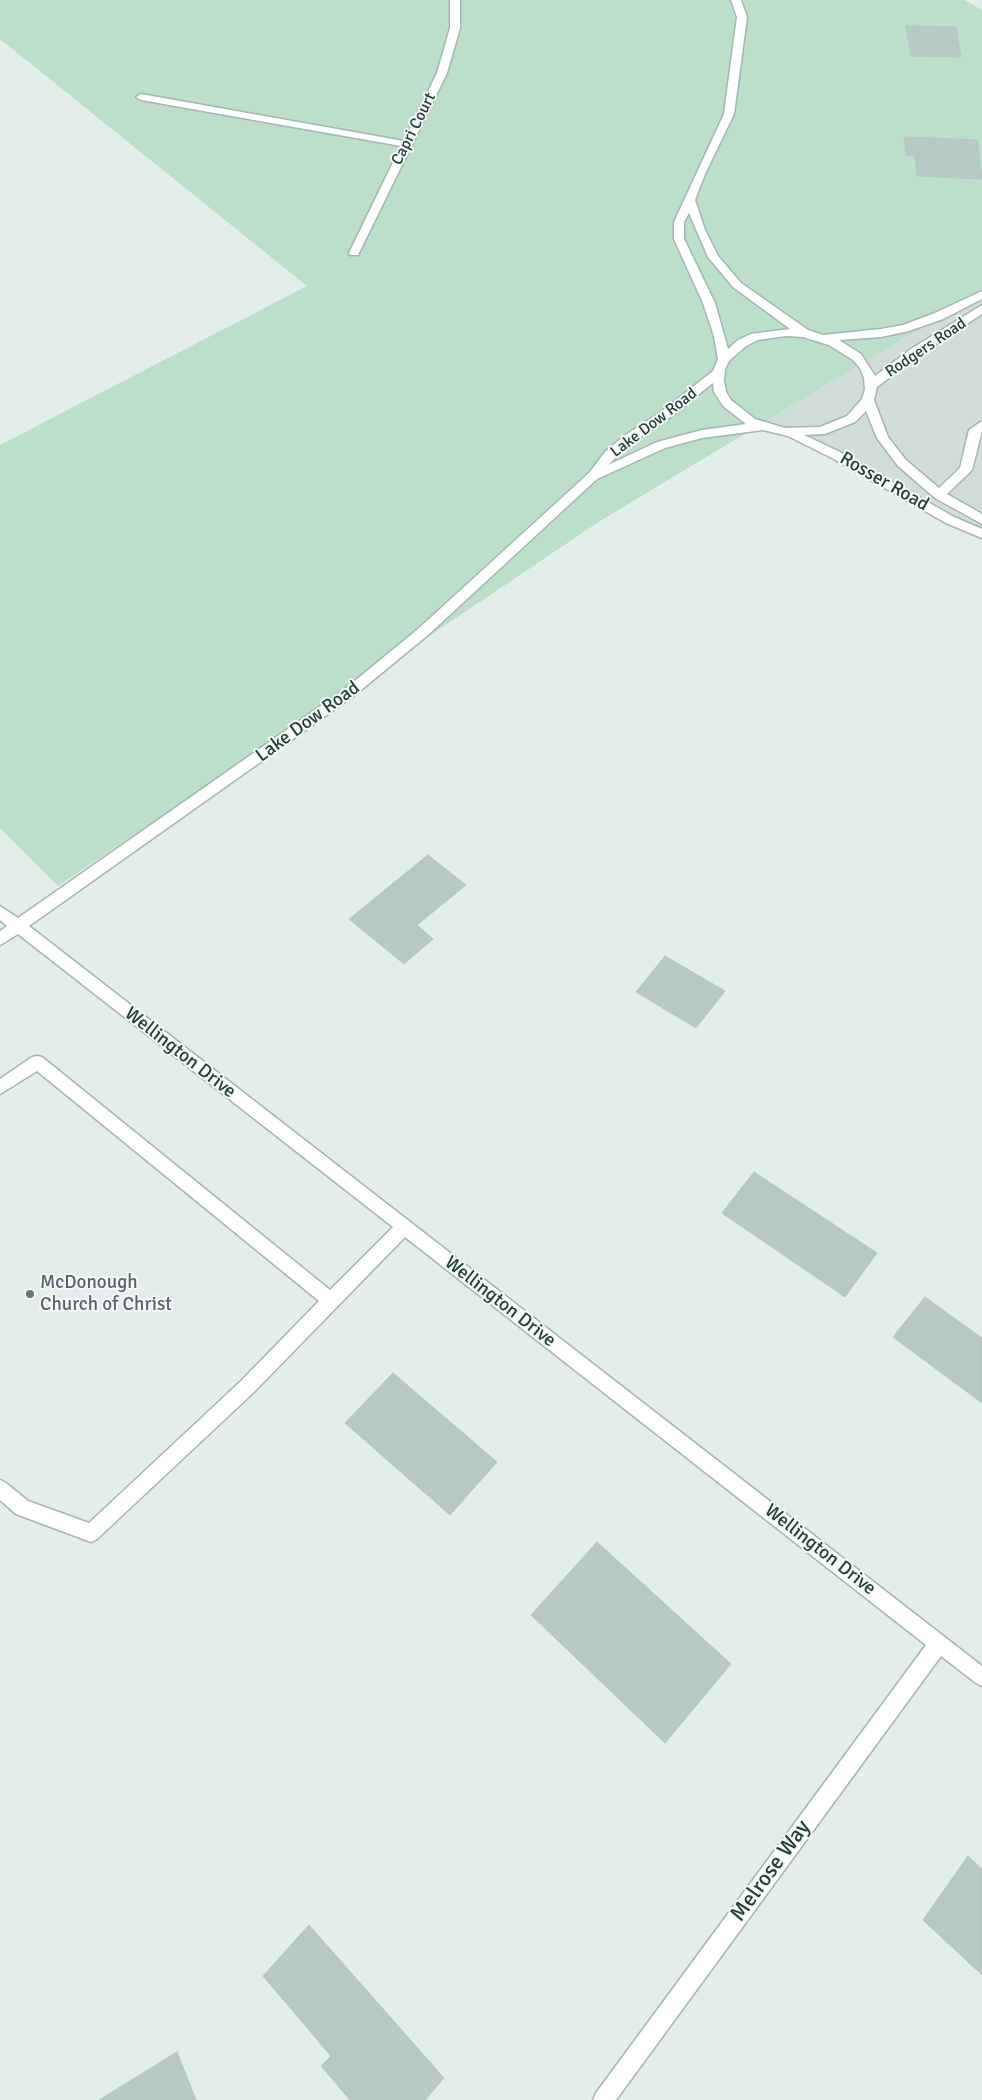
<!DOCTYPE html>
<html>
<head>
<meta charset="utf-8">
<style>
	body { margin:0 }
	canvas { display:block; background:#e3ede9 }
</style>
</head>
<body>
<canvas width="982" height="2100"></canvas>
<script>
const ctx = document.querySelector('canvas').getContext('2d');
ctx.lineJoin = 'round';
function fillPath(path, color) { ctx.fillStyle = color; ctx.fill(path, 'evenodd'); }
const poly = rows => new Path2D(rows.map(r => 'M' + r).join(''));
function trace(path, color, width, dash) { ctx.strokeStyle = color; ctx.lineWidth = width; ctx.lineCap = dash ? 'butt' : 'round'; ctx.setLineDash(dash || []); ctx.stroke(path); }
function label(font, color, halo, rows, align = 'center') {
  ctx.font = font + ' Signika,sans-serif'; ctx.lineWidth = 4; ctx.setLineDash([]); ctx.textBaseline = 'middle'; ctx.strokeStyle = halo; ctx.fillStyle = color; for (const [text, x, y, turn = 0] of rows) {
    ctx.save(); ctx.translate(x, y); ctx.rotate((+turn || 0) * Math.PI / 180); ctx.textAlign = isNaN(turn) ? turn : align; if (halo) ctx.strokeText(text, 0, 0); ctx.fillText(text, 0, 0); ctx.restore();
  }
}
const built = poly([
	[982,291,982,531,761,424]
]);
const green = poly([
	[0,0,964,0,982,10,982,291,600,521,58,886,0,828,0,445,307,286,0,39]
]);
const building = poly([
	[906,26,956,27,961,57,911,56,906,26],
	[904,137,977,140,982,179,917,176,915,156,906,155,904,137],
	[428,855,466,885,417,925,433,939,404,964,349,919,428,855],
	[665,956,725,991,696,1028,636,992,665,956],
	[754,1172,877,1253,845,1297,722,1213,754,1172],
	[925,1297,982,1338,982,1403,893,1337,925,1297],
	[393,1373,497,1462,450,1515,345,1423,393,1373],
	[597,1542,731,1664,665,1743,531,1615,597,1542],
	[968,1856,982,1869,982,1975,923,1920,968,1856],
	[309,1925,444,2078,425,2100,350,2100,321,2066,331,2056,263,1976,309,1925],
	[177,2052,196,2100,99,2100,177,2052]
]);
const minor = poly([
	[450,0,460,0,460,28,447,73,358,255,350,255,349,253,401,146,141,100,136,97,141,94,404,141,437,73,450,28,450,0],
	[731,0,741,0,747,17,734,114,705,174,695,200,705,230,718,256,741,283,808,330,823,335,881,329,903,325,935,313,982,291,982,299,943,319,909,331,881,337,839,340,861,354,875,376,911,349,982,305,982,314,919,355,877,387,874,400,888,437,906,460,939,488,960,468,969,430,982,421,982,431,972,470,947,494,982,514,982,524,935,498,898,466,877,438,866,411,855,422,825,434,804,435,840,452,954,517,982,529,982,538,946,523,832,458,788,436,763,430,702,438,665,448,597,479,428,635,355,695,29,926,982,1666,982,1686,976,1683,941,1656,616,2100,593,2100,596,2093,926,1645,405,1237,254,1392,97,1539,91,1542,16,1514,0,1500,0,1480,6,1483,28,1501,89,1523,242,1380,319,1301,37,1071,0,1094,0,1079,32,1057,37,1056,42,1057,330,1290,393,1227,18,934,0,945,0,931,7,926,0,920,0,906,18,918,345,689,418,629,589,473,605,452,624,436,661,412,713,371,718,359,714,336,703,303,674,239,674,222,724,114,737,17,731,0],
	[689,213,708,257,733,287,790,329,751,334,738,340,728,349,715,303,684,239,684,222,689,213],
	[786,336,803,337,829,345,853,360,860,368,864,378,865,389,862,399,847,416,820,427,785,428,755,419,731,400,726,392,724,380,725,369,729,361,746,346,758,340,786,336],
	[713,383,714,392,723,406,746,424,702,430,657,442,608,465,632,442,669,418,713,383]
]);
const markers = [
	[30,1294,5,"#6b7280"]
];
const farStreetnames = [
	["Capri Court",414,129,-63],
	["Rodgers Road",926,348,-34],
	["Lake Dow Road",654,423,-37]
];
const streetNames = [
	["Rosser Road",884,482,30],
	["Lake Dow Road",308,722,-36],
	["Wellington Drive",180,1053,38],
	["Wellington Drive",500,1302,38],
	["Wellington Drive",820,1550,38]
];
const worshipNames = [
	["McDonough",40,1283],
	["Church of Christ",40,1305]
];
const nearStreetnames = [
	["Melrose Way",771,1871,-54]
];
fillPath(built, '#d1ddd9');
fillPath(green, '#bbdfc8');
fillPath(building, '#b8c8c3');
trace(building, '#b5c7c1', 1);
trace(minor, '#a5b5b1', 3);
fillPath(minor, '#fff');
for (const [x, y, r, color] of markers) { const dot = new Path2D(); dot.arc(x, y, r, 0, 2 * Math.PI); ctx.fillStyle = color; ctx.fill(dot); trace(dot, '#f4f9f7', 2); }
label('16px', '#223f3a', '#f4f9f7', farStreetnames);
label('19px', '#223f3a', '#f4f9f7', streetNames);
label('19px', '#5b616d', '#f4f9f7', worshipNames, 'left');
label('22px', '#223f3a', '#f4f9f7', nearStreetnames);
</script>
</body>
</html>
